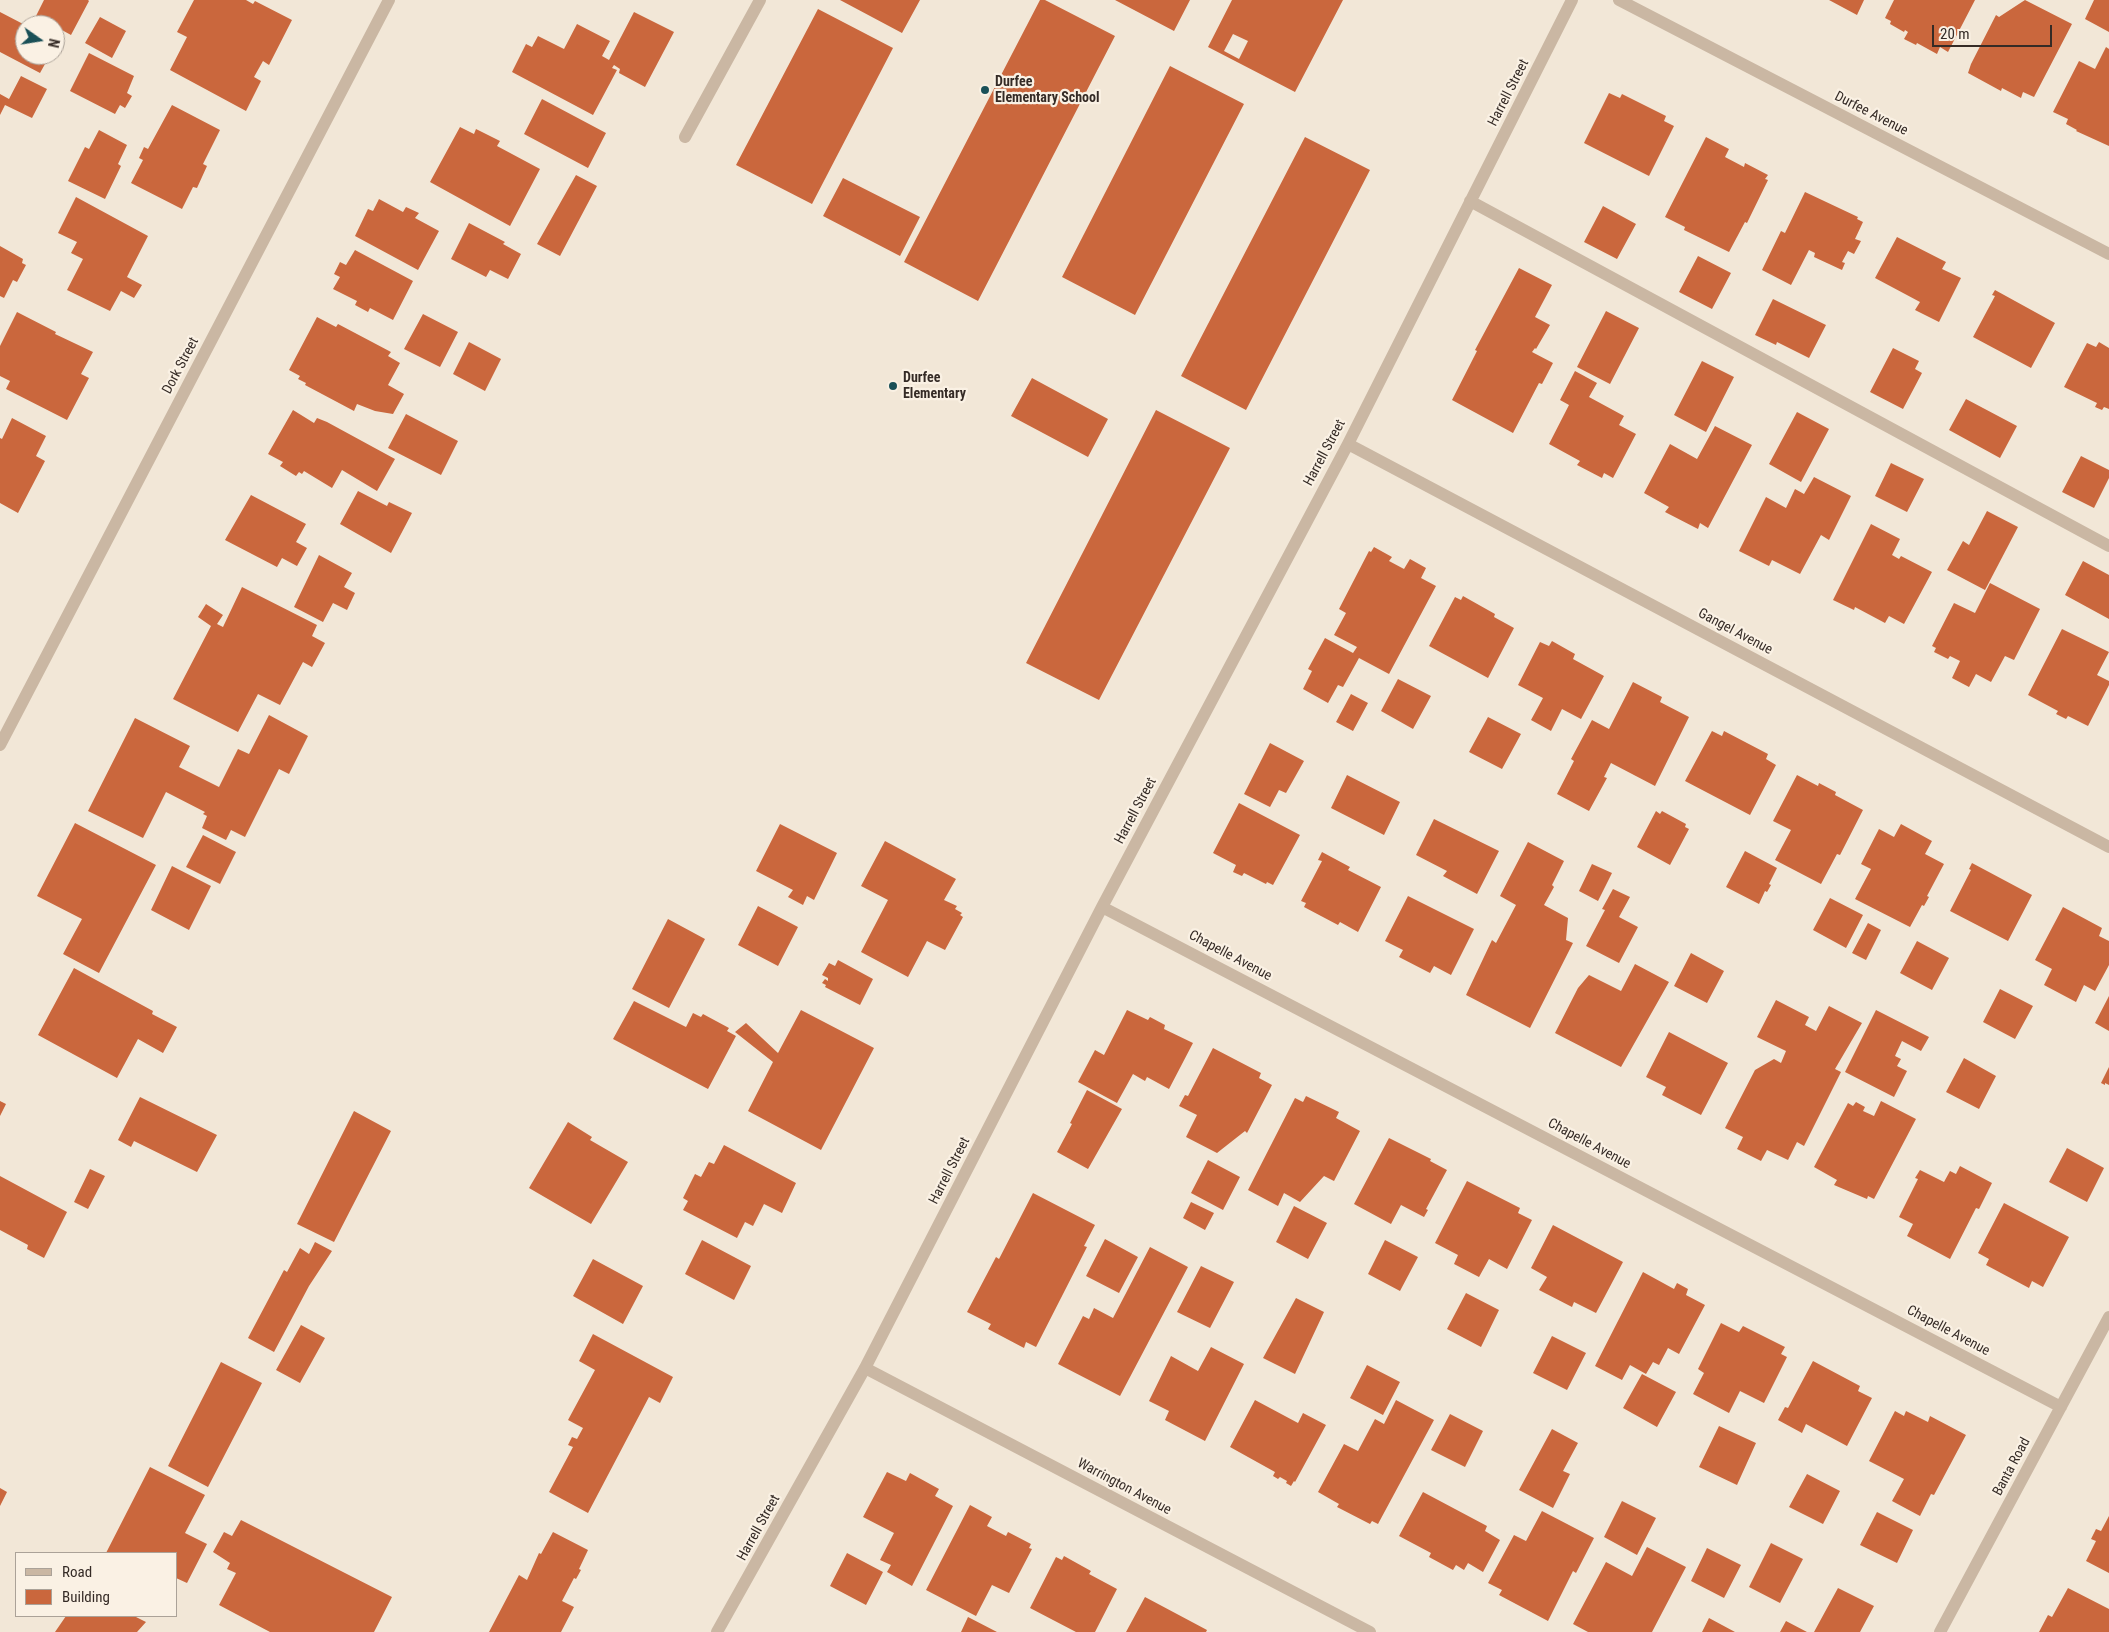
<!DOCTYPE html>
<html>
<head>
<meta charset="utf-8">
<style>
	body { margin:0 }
	#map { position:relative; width:2109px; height:1632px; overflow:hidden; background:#f2e7d7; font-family:"Roboto Condensed",sans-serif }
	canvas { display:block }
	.legend { position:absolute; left:15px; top:1552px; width:162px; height:65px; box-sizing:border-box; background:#faf1e4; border:1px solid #aba298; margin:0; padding:6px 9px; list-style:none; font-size:15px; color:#352b26 }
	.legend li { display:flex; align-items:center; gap:10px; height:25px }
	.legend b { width:25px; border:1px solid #aba298 }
	.north { position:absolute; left:15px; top:15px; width:50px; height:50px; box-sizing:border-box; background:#faf1e4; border:1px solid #aba298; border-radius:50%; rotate:103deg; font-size:14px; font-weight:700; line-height:20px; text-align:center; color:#352b26 }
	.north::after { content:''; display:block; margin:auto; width:18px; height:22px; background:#1a5057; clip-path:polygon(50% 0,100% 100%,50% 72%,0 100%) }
	.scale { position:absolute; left:1932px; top:25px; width:120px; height:22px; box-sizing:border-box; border:2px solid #352b26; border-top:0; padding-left:6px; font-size:15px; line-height:18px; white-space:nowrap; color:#352b26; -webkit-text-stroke:4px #faf1e4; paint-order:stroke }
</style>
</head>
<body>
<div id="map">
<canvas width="2109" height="1632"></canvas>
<ul class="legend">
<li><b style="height:6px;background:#cab7a3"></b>Road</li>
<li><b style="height:14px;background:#ca673d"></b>Building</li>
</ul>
<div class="north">N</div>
<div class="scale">20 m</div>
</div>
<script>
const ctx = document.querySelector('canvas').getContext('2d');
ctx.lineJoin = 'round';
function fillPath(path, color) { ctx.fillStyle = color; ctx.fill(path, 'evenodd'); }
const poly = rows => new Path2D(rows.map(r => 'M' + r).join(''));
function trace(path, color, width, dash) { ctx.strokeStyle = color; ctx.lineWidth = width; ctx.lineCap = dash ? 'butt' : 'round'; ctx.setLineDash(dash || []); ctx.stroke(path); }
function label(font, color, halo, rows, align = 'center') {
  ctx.font = font + ' "Roboto Condensed",sans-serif'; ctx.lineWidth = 4.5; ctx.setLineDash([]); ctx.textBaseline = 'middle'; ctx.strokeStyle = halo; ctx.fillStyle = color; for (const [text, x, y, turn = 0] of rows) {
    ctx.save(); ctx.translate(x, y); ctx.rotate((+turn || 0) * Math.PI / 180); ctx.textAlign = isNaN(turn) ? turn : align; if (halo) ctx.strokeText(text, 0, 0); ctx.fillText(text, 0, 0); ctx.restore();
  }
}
const building = poly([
	[44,0,88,0,89,1,71,35,36,16],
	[194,0,246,0,253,4,255,1,292,20,269,65,263,61,254,77,261,81,246,111,170,70,187,37,177,32],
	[840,0,920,0,902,33],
	[1040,0,1045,0,1115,36,978,301,904,262],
	[1115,0,1190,0,1174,31],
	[1232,0,1343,0,1295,92,1208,47],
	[1233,34,1248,41,1239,59,1224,51],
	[1829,0,1864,0,1857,15],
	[1894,0,1975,0,1948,52,1940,47,1937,54,1917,43,1916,45,1904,39,1908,32,1905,30,1904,32,1890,24,1891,21,1885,18],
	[2025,0,2072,24,2034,97,2023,92,2021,98,2002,88,2001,91,1968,73,1971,64,1996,15,1999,17],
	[2094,0,2109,0,2109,32,2085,19],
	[818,9,893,48,812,204,736,165],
	[0,12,25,25,25,55,50,55,40,73,0,52],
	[634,12,674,32,645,87,619,73,620,69,614,65,612,68,617,70,593,115,512,72,526,44,532,47,538,36,564,49,577,24,610,41,602,56,609,60],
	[100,17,126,31,112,58,85,43],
	[2106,47,2109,49,2109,146,2076,131,2077,130,2066,124,2068,119,2053,112,2079,61,2095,69],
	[89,53,134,76,127,93,132,96,125,108,120,105,115,114,70,91],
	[1170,66,1244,104,1135,315,1062,277],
	[21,76,47,89,32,118,5,105,0,115,0,94,9,99],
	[1609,93,1620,98,1622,94,1666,116,1664,121,1674,126,1649,176,1584,143],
	[542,99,606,133,588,168,524,134],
	[172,105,220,130,203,164,207,166,197,188,193,187,182,209,131,183,143,160,139,158,144,147,148,149],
	[460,127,474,134,476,129,500,141,497,146,540,169,510,226,430,182],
	[99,130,127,145,118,164,121,166,105,199,68,181,85,147,89,149],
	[1305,137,1370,170,1246,410,1181,376],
	[1706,137,1729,149,1725,157,1744,167,1745,163,1768,175,1765,179,1768,180,1747,223,1745,222,1729,252,1684,230,1685,227,1665,217],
	[576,175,597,186,560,256,537,244],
	[843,178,920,217,900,256,823,216],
	[1805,192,1858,217,1857,219,1863,222,1855,239,1861,241,1854,254,1848,251,1842,262,1845,263,1842,270,1814,257,1815,253,1809,250,1791,285,1762,270,1781,231,1785,233],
	[76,197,148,236,127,277,142,285,134,298,121,291,110,311,67,290,83,259,71,253,77,242,58,233],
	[379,199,403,212,406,207,419,213,415,218,439,231,418,270,355,236,368,209,373,211],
	[1603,206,1636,224,1617,259,1584,242],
	[469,223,505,242,503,244,521,254,508,279,490,270,486,277,451,259],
	[1897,237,1946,262,1942,269,1961,278,1939,322,1915,310,1920,302,1875,278],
	[0,246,23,259,22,263,26,265,17,282,13,280,4,298,0,296],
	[355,250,413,281,393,320,370,308,368,312,355,305,357,301,333,289,340,277,334,274,340,262,346,265],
	[1698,256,1731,273,1712,309,1679,292],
	[1519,268,1552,285,1535,317,1550,325,1536,349,1535,348,1532,352,1553,363,1542,384,1539,383,1513,433,1452,400,1477,351,1475,350],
	[1995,290,2055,323,2031,368,1973,337,1995,296,1992,295],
	[1773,299,1826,325,1809,358,1777,342,1776,345,1755,335],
	[1606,311,1639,328,1610,384,1577,367],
	[17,312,56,332,55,334,93,352,81,374,89,378,67,420,6,389,10,381,0,376,0,346],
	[423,314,458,332,440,367,404,349],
	[317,317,336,327,338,324,391,352,388,356,400,363,388,385,404,394,393,414,375,411,357,404,354,411,305,385,306,383,298,379,300,376,289,370],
	[469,342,501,359,485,391,453,374],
	[2099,342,2109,348,2109,409,2104,407,2102,410,2095,407,2097,403,2064,387,2087,343,2096,347],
	[1893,348,1919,361,1915,369,1922,373,1903,409,1870,392],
	[1702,361,1734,377,1706,432,1674,415],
	[1575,371,1597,383,1589,397,1624,416,1619,425,1636,434,1613,478,1604,473,1602,478,1577,465,1580,461,1549,444,1569,405,1560,400],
	[1032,378,1108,419,1088,457,1011,416],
	[1966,399,2017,426,2000,458,1949,430],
	[293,410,314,423,317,418,327,422,395,459,377,491,342,470,332,488,304,471,302,474,299,472,296,476,280,466,283,462,268,454],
	[1156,410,1230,448,1099,700,1026,663],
	[1797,412,1829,429,1801,482,1769,464],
	[406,414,458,441,441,475,388,448],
	[12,418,46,436,36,456,45,461,18,513,0,503,0,438,2,439],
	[1715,426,1752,445,1708,528,1700,523,1698,529,1665,512,1669,507,1644,493,1670,444,1697,459],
	[2081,456,2109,470,2109,478,2094,508,2062,492],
	[1891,463,1924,479,1907,512,1875,496],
	[1814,477,1851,496,1829,540,1821,535,1800,574,1772,560,1769,566,1739,551,1766,497,1786,508,1795,489,1804,494],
	[358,491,387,506,389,502,412,513,391,553,340,524],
	[251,495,306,524,296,542,307,548,297,566,282,558,277,567,225,540],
	[1987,511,2018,527,1985,590,1947,570,1963,541,1969,545],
	[1871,524,1900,539,1892,555,1899,559,1901,556,1932,572,1904,624,1889,616,1885,623,1855,607,1854,610,1833,600],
	[1374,547,1392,557,1389,561,1404,569,1410,559,1426,568,1421,578,1436,586,1389,674,1359,658,1343,687,1338,685,1328,703,1303,689,1312,671,1308,669,1325,638,1353,653,1357,647,1334,635,1346,613,1339,609,1369,551,1371,552],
	[319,555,352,573,344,587,355,593,347,610,333,603,323,622,294,607],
	[2083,561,2109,575,2109,619,2065,595],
	[1990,583,2040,609,2014,660,2005,656,1991,682,1976,674,1969,687,1952,678,1960,661,1950,656,1948,659,1934,652,1936,648,1932,646,1954,603,1975,613],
	[242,587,317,625,312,636,325,643,312,667,303,662,280,705,258,694,238,732,173,699,211,626,198,617,206,604,223,615,217,624,223,627],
	[1463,596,1495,614,1494,617,1514,628,1488,678,1429,646,1455,597,1461,600],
	[2062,629,2109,652,2097,675,2109,681,2109,685,2088,726,2068,716,2066,719,2056,714,2058,711,2028,695],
	[1552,641,1575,654,1573,659,1604,676,1581,719,1562,709,1551,731,1531,720,1543,698,1518,685,1540,642,1549,646],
	[1398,679,1431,696,1413,729,1381,711],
	[1633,682,1662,697,1660,702,1689,717,1655,786,1611,763,1604,777,1607,778,1589,811,1557,794,1574,761,1571,759,1592,720,1609,729],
	[1351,694,1368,703,1353,731,1336,722],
	[269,715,308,736,289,774,279,769,245,837,231,830,226,840,202,828,207,816,203,814,205,812,166,792,143,838,88,811,135,718,190,746,179,767,219,787,238,749,249,754],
	[1488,717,1521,734,1502,769,1469,752],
	[1712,731,1722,736,1724,731,1768,754,1766,759,1776,765,1750,815,1685,781],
	[1270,743,1304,761,1286,793,1279,790,1270,807,1244,794],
	[1347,775,1400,802,1384,835,1331,808],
	[1797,775,1818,786,1819,783,1836,792,1835,795,1863,810,1840,855,1837,854,1821,884,1775,860,1791,830,1773,821],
	[1239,803,1300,835,1273,885,1267,882,1266,884,1244,873,1242,876,1233,872,1236,865,1213,853],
	[1656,811,1660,814,1662,811,1686,824,1685,827,1689,829,1670,865,1637,847],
	[1434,819,1499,851,1477,894,1443,876,1447,871,1416,855],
	[75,823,156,865,99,973,63,954,82,919,37,896],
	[780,824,837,853,814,900,807,896,803,905,788,897,793,890,756,871],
	[1901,824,1932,841,1925,854,1944,864,1927,896,1929,897,1924,906,1922,905,1910,927,1855,899,1871,869,1861,864,1879,829,1894,837],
	[203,835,236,852,220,884,186,867],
	[885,841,956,879,944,900,957,906,955,909,962,913,960,915,963,917,945,950,927,941,908,977,861,952,888,900,861,886],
	[1528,842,1564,861,1552,885,1554,887,1544,905,1568,918,1566,940,1573,943,1530,1028,1466,995,1492,940,1496,943,1516,905,1500,896],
	[1745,851,1777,868,1769,884,1771,885,1767,892,1765,891,1759,904,1726,887],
	[1322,852,1350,867,1348,870,1381,887,1358,932,1340,922,1338,925,1304,907,1306,903,1301,901,1322,861,1318,860],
	[1972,863,2032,895,2008,941,1950,911,1971,870,1969,869],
	[1592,864,1612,873,1598,901,1579,891],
	[172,866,211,886,189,930,151,910],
	[1613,889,1630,897,1619,917,1638,927,1619,963,1586,946,1605,910,1602,909],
	[1408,896,1474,929,1451,975,1434,966,1430,973,1399,957,1403,950,1385,941],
	[1830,898,1863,915,1846,948,1813,930],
	[758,906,798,927,778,966,738,945],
	[2063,907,2102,928,2099,936,2109,941,2109,965,2095,991,2084,985,2076,1002,2044,985,2052,969,2035,960],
	[668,919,705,939,669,1008,632,989],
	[1868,923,1881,930,1866,960,1852,953],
	[1917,941,1949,958,1932,990,1900,973],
	[1691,953,1724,971,1707,1003,1674,986],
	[838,960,873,979,860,1005,825,987,826,985,822,983,825,979,828,981,828,978,822,975,829,963,835,966],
	[1635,964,1669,982,1621,1067,1555,1033,1578,988,1589,975,1621,991],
	[74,968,153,1011,152,1014,177,1027,163,1053,138,1039,117,1078,38,1035],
	[2000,989,2033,1006,2015,1039,1983,1022],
	[2109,996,2109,1031,2095,1023],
	[1776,1000,1809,1017,1805,1025,1816,1031,1829,1006,1862,1023,1835,1069,1841,1072,1804,1146,1797,1142,1788,1160,1767,1150,1761,1161,1737,1149,1743,1137,1725,1128,1755,1070,1774,1059,1781,1063,1786,1051,1757,1037],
	[634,1001,686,1027,693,1013,701,1017,703,1014,729,1028,727,1031,736,1036,708,1089,613,1039],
	[801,1010,874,1048,821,1150,748,1111,773,1062,735,1032,746,1023,778,1053],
	[1127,1010,1148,1020,1150,1017,1165,1025,1164,1029,1193,1043,1169,1089,1147,1077,1145,1081,1133,1074,1117,1103,1078,1082,1095,1050,1104,1055],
	[1876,1010,1929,1037,1921,1051,1902,1041,1895,1056,1901,1059,1897,1066,1907,1071,1894,1097,1845,1072],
	[1669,1032,1728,1063,1701,1115,1662,1095,1666,1087,1646,1077],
	[1213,1048,1261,1073,1259,1078,1272,1085,1247,1133,1245,1131,1217,1153,1186,1137,1197,1115,1179,1106,1185,1095,1188,1096],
	[1964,1058,1996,1076,1979,1109,1946,1092],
	[2109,1067,2109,1085,2105,1083,2105,1085,2101,1083],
	[1087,1090,1122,1109,1088,1169,1057,1152,1072,1124,1070,1123],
	[1306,1096,1339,1112,1336,1118,1360,1131,1334,1181,1324,1176,1300,1202,1284,1193,1278,1206,1248,1190,1295,1098,1303,1102],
	[140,1097,217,1135,197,1172,134,1141,131,1147,118,1140],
	[0,1101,6,1104,0,1116],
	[1881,1101,1916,1119,1874,1199,1868,1196,1867,1199,1834,1185,1837,1180,1814,1167,1848,1103,1853,1106,1856,1102,1865,1107,1863,1111,1874,1116],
	[354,1111,391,1131,334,1242,297,1224],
	[568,1122,592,1137,590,1140,628,1162,591,1224,529,1188],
	[1389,1138,1431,1159,1430,1161,1447,1170,1426,1209,1428,1210,1424,1217,1401,1205,1391,1224,1354,1204],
	[724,1145,796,1183,782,1213,764,1204,753,1226,745,1222,737,1238,683,1210,688,1201,683,1198,695,1174,701,1177,709,1162,714,1164],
	[2067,1148,2104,1168,2087,1202,2049,1182],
	[1208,1160,1240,1177,1223,1210,1191,1193],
	[1960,1166,1992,1183,1979,1209,1976,1208,1950,1259,1907,1236,1913,1224,1899,1217,1918,1179,1915,1178,1920,1170,1944,1182,1950,1171,1956,1174],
	[90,1169,105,1176,88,1209,74,1202],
	[0,1176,67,1212,44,1258,27,1249,28,1245,0,1230],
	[1467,1181,1520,1208,1518,1213,1532,1220,1507,1269,1489,1259,1479,1277,1454,1264,1458,1255,1435,1243],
	[1033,1193,1095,1225,1084,1246,1087,1247,1036,1347,1026,1342,1024,1348,988,1329,991,1324,967,1312,996,1257,999,1259],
	[1191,1202,1214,1213,1205,1230,1183,1218],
	[2004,1203,2069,1237,2043,1287,2032,1281,2029,1288,1986,1265,1989,1259,1978,1253],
	[1294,1206,1327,1223,1308,1259,1276,1242],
	[1553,1225,1623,1262,1596,1313,1574,1302,1572,1307,1539,1290,1547,1277,1531,1268],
	[1105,1239,1138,1257,1119,1293,1086,1276],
	[702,1240,751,1266,734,1300,685,1274],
	[1385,1240,1418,1257,1400,1291,1368,1274],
	[315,1242,332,1251,309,1286,274,1352,248,1338,284,1270,287,1272,300,1248,309,1254],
	[1150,1247,1188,1267,1120,1396,1058,1364,1083,1316,1089,1319,1094,1308,1113,1318],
	[593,1259,643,1286,623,1324,573,1296],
	[1201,1266,1234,1282,1210,1328,1177,1312],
	[1643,1272,1674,1289,1677,1283,1688,1289,1686,1295,1705,1305,1679,1354,1668,1348,1659,1365,1653,1362,1646,1374,1630,1365,1622,1380,1595,1366],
	[1466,1293,1499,1310,1481,1347,1447,1329],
	[1296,1298,1324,1312,1295,1374,1263,1358],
	[1721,1323,1739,1332,1743,1326,1785,1347,1781,1354,1787,1357,1764,1403,1740,1391,1729,1413,1693,1394,1704,1373,1698,1369],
	[301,1325,325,1338,300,1383,276,1370],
	[593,1334,673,1377,660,1403,649,1397,588,1513,549,1492,573,1447,568,1445,572,1437,577,1439,583,1428,568,1420,595,1370,579,1361],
	[1552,1336,1586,1353,1567,1390,1533,1373],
	[1211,1347,1244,1364,1205,1441,1165,1420,1169,1411,1149,1401,1171,1356,1198,1371],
	[1813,1361,1860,1386,1858,1391,1872,1398,1847,1446,1806,1424,1802,1433,1778,1420,1785,1407,1788,1408],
	[221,1362,262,1383,208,1487,168,1466],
	[1367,1365,1400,1382,1383,1415,1350,1398],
	[1642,1374,1676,1392,1657,1427,1623,1408],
	[1255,1400,1298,1423,1303,1413,1326,1425,1295,1482,1294,1481,1291,1486,1286,1483,1287,1481,1280,1477,1278,1479,1273,1476,1275,1472,1230,1447],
	[1396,1400,1434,1420,1378,1524,1372,1521,1370,1524,1337,1507,1339,1504,1318,1492,1344,1444,1358,1451,1375,1419,1384,1424],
	[1895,1411,1904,1416,1906,1411,1928,1422,1930,1416,1966,1435,1934,1495,1931,1494,1920,1516,1892,1501,1904,1479,1869,1461],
	[1450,1414,1483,1431,1465,1467,1431,1450],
	[1719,1426,1756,1443,1737,1485,1699,1467],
	[1552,1429,1578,1443,1563,1471,1570,1474,1553,1508,1519,1490],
	[150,1467,205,1495,185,1533,207,1544,187,1583,176,1578,176,1553,106,1553],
	[887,1472,906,1481,910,1473,939,1489,935,1496,953,1506,912,1586,887,1572,891,1565,880,1560,894,1533,863,1517],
	[1807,1474,1840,1491,1823,1524,1789,1507],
	[0,1488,7,1492,0,1506],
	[1423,1492,1487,1526,1485,1531,1500,1540,1483,1572,1468,1563,1464,1570,1456,1565,1453,1570,1429,1557,1431,1553,1399,1536],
	[1622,1501,1656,1518,1637,1555,1604,1537],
	[970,1505,992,1517,987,1526,1006,1536,1008,1532,1031,1544,1029,1548,1032,1549,1009,1593,992,1585,976,1616,926,1590],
	[1542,1511,1594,1538,1576,1573,1573,1571,1548,1621,1499,1595,1502,1590,1488,1583,1514,1535,1526,1541],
	[1877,1512,1913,1530,1897,1563,1860,1545],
	[2109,1516,2109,1573,2086,1561,2096,1541,2091,1539,2096,1529,2101,1531],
	[241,1520,392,1597,374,1632,270,1632,219,1605,236,1573,227,1569,230,1563,213,1552,224,1532,232,1536],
	[553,1532,588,1550,579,1569,581,1570,576,1579,574,1578,562,1601,574,1607,561,1632,489,1632,519,1575,527,1580,539,1553,541,1554],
	[1771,1543,1803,1559,1780,1603,1749,1587],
	[1647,1547,1686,1567,1652,1632,1588,1632,1573,1624,1606,1562,1632,1576],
	[1707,1548,1741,1565,1724,1598,1691,1581],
	[847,1553,883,1572,866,1605,830,1586],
	[1064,1556,1091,1571,1089,1574,1117,1589,1095,1632,1076,1632,1030,1608,1056,1557,1062,1560],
	[1838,1588,1874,1606,1860,1632,1814,1632],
	[2068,1588,2109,1609,2109,1632,2039,1632,2048,1615,2052,1617],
	[1145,1597,1207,1630,1206,1632,1126,1632],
	[66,1616,134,1616,146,1622,137,1632,55,1632],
	[968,1617,997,1632,961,1632],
	[1709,1618,1735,1632,1702,1632],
	[1786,1621,1807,1632,1780,1632]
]);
const minor = poly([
	[1619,0,2109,254],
	[685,137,760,0],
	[1470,201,2109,546],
	[1348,444,2109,847],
	[0,745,389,0],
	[1102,907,2061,1407],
	[865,1368,1370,1632],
	[717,1632,865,1368,1102,907,1348,444,1572,0],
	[1940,1632,2109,1317]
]);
const markers = [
	[985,90,5,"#1a5057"],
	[893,386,5,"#1a5057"]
];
const poiNames = [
	["Durfee",995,82],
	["Elementary School",995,98],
	["Durfee",903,378],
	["Elementary",903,394]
];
const streetNames = [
	["Harrell Street",1509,93,-63],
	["Durfee Avenue",1871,114,27],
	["Dork Street",181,366,-62],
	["Harrell Street",1325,453,-62],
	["Gangel Avenue",1735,632,28],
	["Harrell Street",1136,811,-62],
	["Chapelle Avenue",1230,956,28],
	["Chapelle Avenue",1589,1144,28],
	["Harrell Street",950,1171,-63],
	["Chapelle Avenue",1948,1331,28],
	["Banta Road",2012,1467,-62],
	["Warrington Avenue",1124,1487,28],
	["Harrell Street",759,1528,-61]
];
fillPath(building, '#ca673d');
trace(minor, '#cab7a3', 12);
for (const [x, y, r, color] of markers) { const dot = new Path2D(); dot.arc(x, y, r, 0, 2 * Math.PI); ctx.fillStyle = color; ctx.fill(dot); trace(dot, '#faf1e4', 2); }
label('bold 14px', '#352b26', '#faf1e4', poiNames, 'left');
label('14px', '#352b26', '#faf1e4', streetNames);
</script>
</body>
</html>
